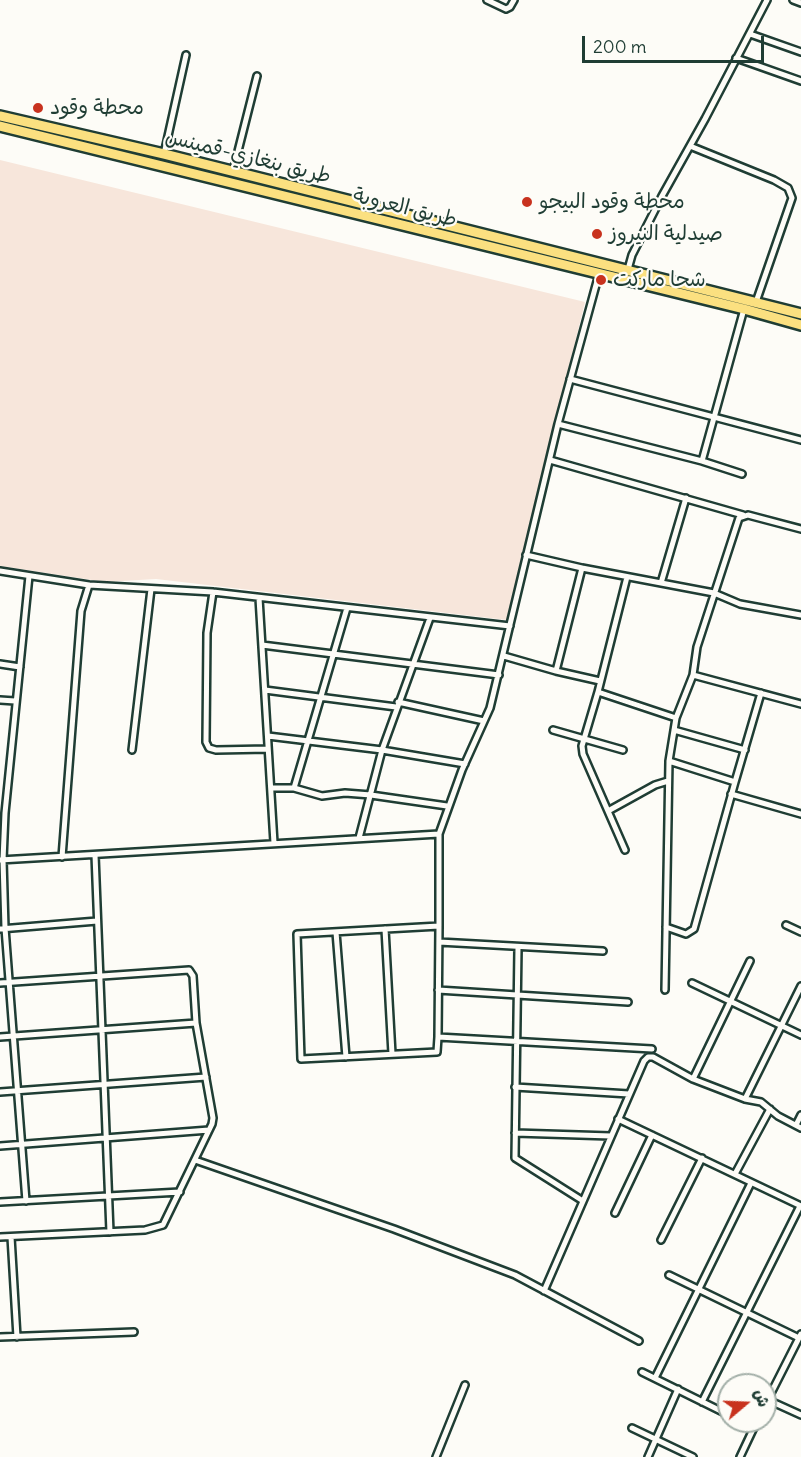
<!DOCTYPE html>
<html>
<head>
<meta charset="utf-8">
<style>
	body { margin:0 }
	#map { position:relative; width:801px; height:1457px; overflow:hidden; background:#fdfcf7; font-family:Delius,"Playpen Sans Arabic",sans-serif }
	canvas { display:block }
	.north { position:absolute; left:717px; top:1373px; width:60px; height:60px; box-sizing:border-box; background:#fdfcf7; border:2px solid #a4b0a9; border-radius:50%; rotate:71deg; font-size:16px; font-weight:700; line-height:24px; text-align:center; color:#1f3d34 }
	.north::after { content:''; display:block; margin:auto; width:21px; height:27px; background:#c8321e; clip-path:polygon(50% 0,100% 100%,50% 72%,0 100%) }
	.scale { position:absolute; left:582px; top:36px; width:182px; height:27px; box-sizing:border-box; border:3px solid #1f3d34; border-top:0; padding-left:8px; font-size:18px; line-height:21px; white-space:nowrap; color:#1f3d34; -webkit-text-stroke:4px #fdfcf7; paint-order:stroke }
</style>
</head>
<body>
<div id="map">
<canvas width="801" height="1457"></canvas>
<div class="north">ش</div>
<div class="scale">200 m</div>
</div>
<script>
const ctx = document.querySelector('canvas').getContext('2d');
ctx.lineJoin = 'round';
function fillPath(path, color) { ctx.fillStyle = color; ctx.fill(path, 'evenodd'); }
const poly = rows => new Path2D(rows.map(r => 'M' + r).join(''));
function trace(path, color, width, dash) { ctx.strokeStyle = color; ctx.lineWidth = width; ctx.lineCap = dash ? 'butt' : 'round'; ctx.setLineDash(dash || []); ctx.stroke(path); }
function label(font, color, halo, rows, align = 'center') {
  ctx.font = font + ' Delius,"Playpen Sans Arabic",sans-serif'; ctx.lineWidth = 4.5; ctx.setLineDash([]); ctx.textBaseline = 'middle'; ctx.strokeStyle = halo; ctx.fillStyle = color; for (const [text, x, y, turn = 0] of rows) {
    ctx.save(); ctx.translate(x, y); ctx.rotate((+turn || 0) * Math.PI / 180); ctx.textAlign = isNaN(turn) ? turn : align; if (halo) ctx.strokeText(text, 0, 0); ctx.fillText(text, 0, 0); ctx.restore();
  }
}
const built = poly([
	[0,160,585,302,507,620,156,579,105,582,0,566]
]);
const minor = poly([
	[487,0,506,9,510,7,514,0],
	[793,0,801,3],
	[750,34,801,52],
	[736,58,801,81],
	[690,146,774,180,788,188,792,198,756,302],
	[164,154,186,55],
	[233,171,257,76],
	[627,273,632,255,662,196,705,119,767,0],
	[570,379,801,440],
	[558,424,702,461,744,309],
	[550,460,743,515],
	[702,461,742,474],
	[526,555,582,568,714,593,740,604,801,615],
	[0,571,89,585,213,592,510,626],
	[627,577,598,692,676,718,669,761,665,990],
	[661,583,686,498],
	[213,592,207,633,206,742,209,748,216,750,268,749],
	[259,598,274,843],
	[262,645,499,675],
	[504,656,556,671,600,681],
	[0,664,20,667],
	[556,671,582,568],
	[693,675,801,704],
	[265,690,396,707],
	[598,692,582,746,583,754,625,850],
	[0,700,15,701],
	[398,702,484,721],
	[676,718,693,675,697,647,739,518,748,515,801,529],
	[553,730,623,750],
	[674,730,745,750],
	[268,736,382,750,465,764],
	[132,750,151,589],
	[669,761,735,782,761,693],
	[271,788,294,788,322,796,345,793,371,795,447,806],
	[294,788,347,608],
	[731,794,801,814],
	[608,811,655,785,668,781],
	[439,834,439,926,297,934,301,1059,437,1052,438,1037,652,1049],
	[359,838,382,750,430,618],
	[95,855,110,1232],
	[62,857,81,611,89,585],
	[0,860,439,834,462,770,490,708,558,424,599,274],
	[786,925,801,932],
	[666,927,686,934,694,929,735,782],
	[0,929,97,921],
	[385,929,392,1054],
	[336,932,346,1057],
	[439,942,603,951],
	[518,948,515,1158,583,1201],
	[0,983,189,970,193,976,196,1023,213,1118,212,1124,163,1225,145,1230,0,1237],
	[692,983,801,1035],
	[438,990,628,1002],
	[0,1037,196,1023],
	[438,1037,439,926],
	[693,1079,750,961],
	[515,1087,629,1094],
	[0,1092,206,1077],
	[745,1099,801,986],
	[618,1119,801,1206],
	[796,1125,801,1115],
	[515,1133,611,1136],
	[0,1146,209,1130],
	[195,1160,394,1229,515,1275,639,1341],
	[735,1174,770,1109],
	[26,1201,5,928,3,860,5,813,29,576],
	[0,1202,180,1192],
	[615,1213,652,1135],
	[11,1237,17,1337],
	[661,1240,702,1158],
	[669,1275,799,1338],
	[544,1291,644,1061,648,1057,653,1057,693,1079,745,1099,761,1102,778,1116,801,1128],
	[0,1337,134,1332],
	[642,1372,729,1415],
	[655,1378,751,1183],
	[768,1400,801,1415],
	[702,1402,800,1206],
	[765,1405,801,1334],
	[741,1421,754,1428],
	[632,1428,693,1457],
	[436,1457,465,1385],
	[648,1457,678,1389],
	[740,1457,757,1421]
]);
const primary = poly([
	[0,116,164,154,801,314],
	[0,126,744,309,801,325]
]);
const markers = [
	[38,108,6,"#c8321e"],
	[527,202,6,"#c8321e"],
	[597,234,6,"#c8321e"],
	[601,280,6,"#c8321e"]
];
const poiNames = [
	["محطة وقود",50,108],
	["محطة وقود البيجو",539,202],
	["صيدلية النيروز",609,234],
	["شحا ماركت",613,280]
];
const streetNames = [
	["طريق بنغازي-قمينس",248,157,14],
	["طريق العروبة",405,208,14]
];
fillPath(built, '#f7e6db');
trace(minor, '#1f3d34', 10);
trace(primary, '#1f3d34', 14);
trace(minor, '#fdfcf7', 5);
trace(primary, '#fbe080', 9);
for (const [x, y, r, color] of markers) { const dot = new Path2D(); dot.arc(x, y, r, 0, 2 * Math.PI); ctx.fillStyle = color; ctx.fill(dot); trace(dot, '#fdfcf7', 2); }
label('21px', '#1f3d34', '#fdfcf7', poiNames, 'left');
label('21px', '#1f3d34', '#fdfcf7', streetNames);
</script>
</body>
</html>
